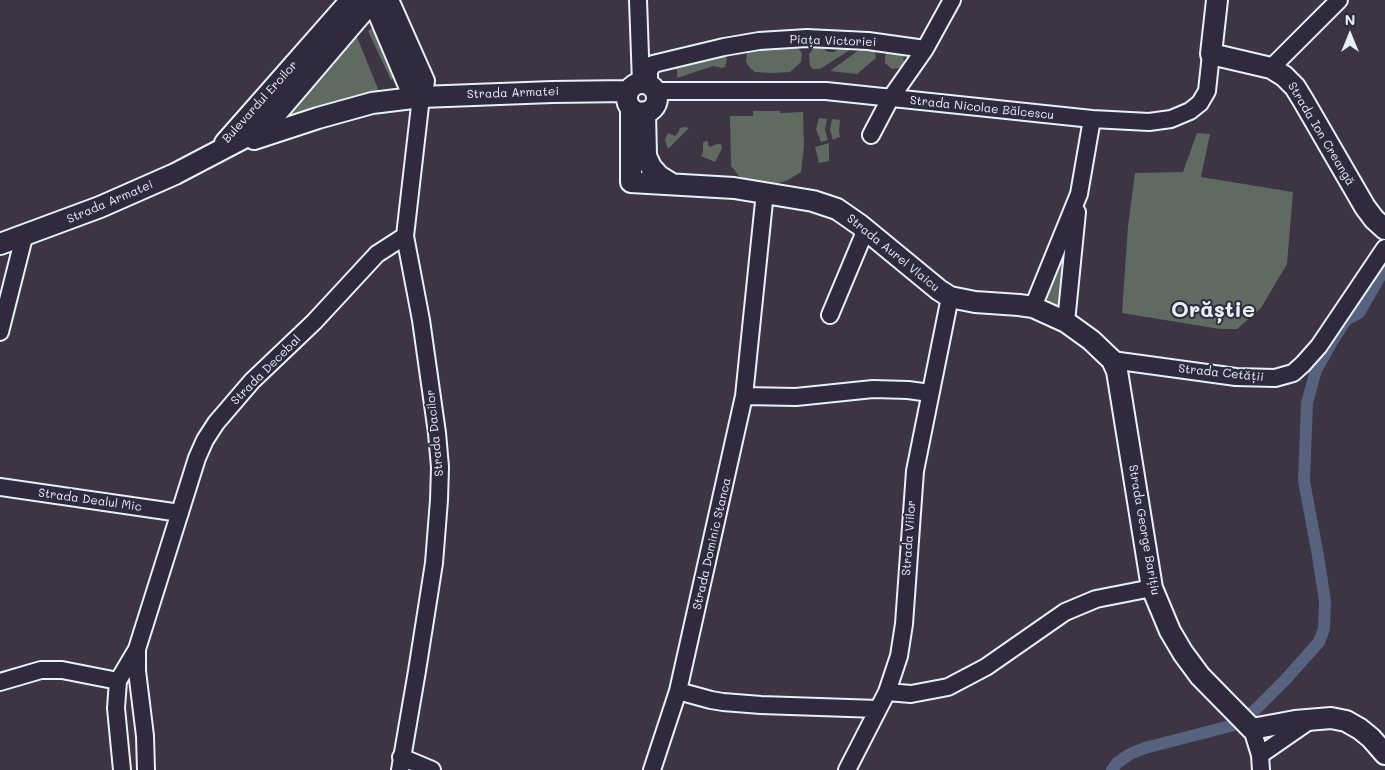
<!DOCTYPE html>
<html>
<head>
<meta charset="utf-8">
<style>
	body { margin:0 }
	#map { position:relative; width:1385px; height:770px; overflow:hidden; background:#3d3444; font-family:Mali,sans-serif }
	canvas { display:block }
	.north { position:absolute; left:1325px; top:10px; width:50px; height:50px; -webkit-text-stroke:4px #2f2a3d; paint-order:stroke; rotate:0deg; font-size:14px; font-weight:700; line-height:20px; text-align:center; color:#e8f1f8 }
	.north::after { content:''; display:block; margin:auto; width:18px; height:22px; background:#e8f1f8; clip-path:polygon(50% 0,100% 100%,50% 72%,0 100%) }
</style>
</head>
<body>
<div id="map">
<canvas width="1385" height="770"></canvas>
<div class="north">N</div>
</div>
<script>
const ctx = document.querySelector('canvas').getContext('2d');
ctx.lineJoin = 'round';
function fillPath(path, color) { ctx.fillStyle = color; ctx.fill(path, 'evenodd'); }
const poly = rows => new Path2D(rows.map(r => 'M' + r).join(''));
function trace(path, color, width, dash) { ctx.strokeStyle = color; ctx.lineWidth = width; ctx.lineCap = dash ? 'butt' : 'round'; ctx.setLineDash(dash || []); ctx.stroke(path); }
function label(font, color, halo, rows, align = 'center') {
  ctx.font = font + ' Mali,sans-serif'; ctx.lineWidth = 4; ctx.setLineDash([]); ctx.textBaseline = 'middle'; ctx.strokeStyle = halo; ctx.fillStyle = color; for (const [text, x, y, turn = 0] of rows) {
    ctx.save(); ctx.translate(x, y); ctx.rotate((+turn || 0) * Math.PI / 180); ctx.textAlign = isNaN(turn) ? turn : align; if (halo) ctx.strokeText(text, 0, 0); ctx.fillText(text, 0, 0); ctx.restore();
  }
}
const green = poly([
	[372,28,395,78,391,80,368,31],
	[355,32,380,94,326,105,277,121],
	[847,44,858,45,820,69,813,69,810,66,809,54,816,45,824,47,826,51,830,52,834,52],
	[791,46,798,48,802,53,801,62,790,72,773,73,755,72,750,68,746,62,747,53,752,48],
	[863,47,876,48,875,52,876,58,857,74,830,71],
	[888,51,903,53,904,63,899,68,892,69,885,63,885,56],
	[720,56,725,56,727,59,725,67,722,68,713,66,677,78,677,70,671,66],
	[753,111,780,111,780,113,803,112,804,146,801,172,788,180,769,186,740,177,731,166,730,116,753,116],
	[819,118,827,119,825,130,828,140,821,142,816,129],
	[832,119,840,120,839,131,840,137,833,140,830,130],
	[685,127,689,128,668,149,665,140,668,133,675,136,678,133,680,128],
	[1197,133,1210,134,1201,177,1293,192,1287,264,1261,308,1237,329,1220,329,1122,313,1128,226,1135,173,1183,172],
	[708,141,708,145,710,147,717,144,721,144,722,148,715,162,701,156,703,152,703,142],
	[829,143,829,161,819,163,815,147],
	[1067,238,1061,304,1059,307,1055,307,1044,296]
]);
const canal = poly([
	[1112,770,1117,763,1130,754,1145,748,1234,725,1254,711,1285,680,1319,642,1324,629,1325,601,1318,556,1304,481,1307,403,1316,370,1333,340,1346,320,1359,313,1385,268]
]);
const minor = poly([
	[638,0,641,83],
	[1271,68,1339,0],
	[649,85,649,71,653,64,724,47,759,41,807,38,868,41,925,49],
	[655,91,826,91,1092,119,1149,122,1171,119,1190,111,1200,103,1207,91,1211,54],
	[871,135,890,99,925,49,952,0],
	[1033,307,1079,194,1092,119],
	[830,315,866,229],
	[1066,322,1077,212],
	[0,332,24,237],
	[1112,360,1236,377,1275,378,1293,373,1303,364,1319,346,1385,248],
	[744,396,796,397,873,389,908,390,930,393],
	[0,487,180,513],
	[137,650,137,671,145,736,146,770],
	[0,682,41,670,62,670,118,681],
	[678,691,711,700,723,702,761,705,878,709],
	[887,692,911,694,948,687,986,667,1065,612,1096,599,1152,588],
	[1252,729,1260,755,1261,770],
	[1260,755,1312,719],
	[401,757,432,770],
	[122,770,116,708,118,681,137,649,197,458,205,440,216,423,252,381,314,322,377,254,405,236],
	[400,770,417,671,434,563,439,500,440,467,437,433,421,320,405,236,421,97],
	[652,770,678,691,744,396,765,192],
	[847,770,887,692,899,656,904,624,915,471,950,297]
]);
const major = poly([
	[378,0,378,12,410,88,421,97],
	[388,0,424,81,421,97],
	[1217,0,1211,54,1271,68,1284,76,1295,87,1303,100,1365,207,1374,219,1385,229],
	'627 98a15 15 0 1 1 30 0a15 15 0 1 1-30 0Z',
	[631,108,631,182,734,188,813,201,837,209,860,225,939,290,950,297,975,302,1019,305,1033,307,1066,322,1091,340,1112,360,1117,371,1152,588,1170,631,1183,653,1200,676,1252,729,1295,721,1331,718,1346,721,1360,729,1371,738,1385,754],
	[645,112,646,156,651,167,659,176,672,184],
	[254,139,318,118,372,103,421,97,552,92,628,91],
	[225,143,351,0],
	[0,244,100,207,175,174,259,130,274,116,373,0]
]);
const streetNames = [
	["Piața Victoriei",833,41,2],
	["Strada Armatei",513,93,-2],
	["Bulevardul Eroilor",260,102,-48],
	["Strada Nicolae Bălcescu",982,108,6],
	["Strada Ion Creangă",1321,134,59],
	["Strada Armatei",110,202,-23],
	["Strada Aurel Vlaicu",893,253,39],
	["Strada Decebal",266,370,-45],
	["Strada Cetății",1221,373,6],
	["Strada Dacilor",435,433,-96],
	["Strada Dealul Mic",90,500,8],
	["Strada George Barițiu",1144,530,80],
	["Strada Viilor",909,538,-86],
	["Strada Dominic Stanca",712,544,-77]
];
const townNames = [
	["Orăștie",1213,310]
];
fillPath(green, '#5f6b60');
trace(canal, '#56627e', 12);
trace(minor, '#e8f1f8', 20);
trace(major, '#e8f1f8', 24);
trace(minor, '#2f2a3d', 16);
trace(major, '#2f2a3d', 20);
label('12px', '#e8f1f8', '#2f2a3d', streetNames);
label('bold 22px', '#e8f1f8', '#2f2a3d', townNames);
</script>
</body>
</html>
